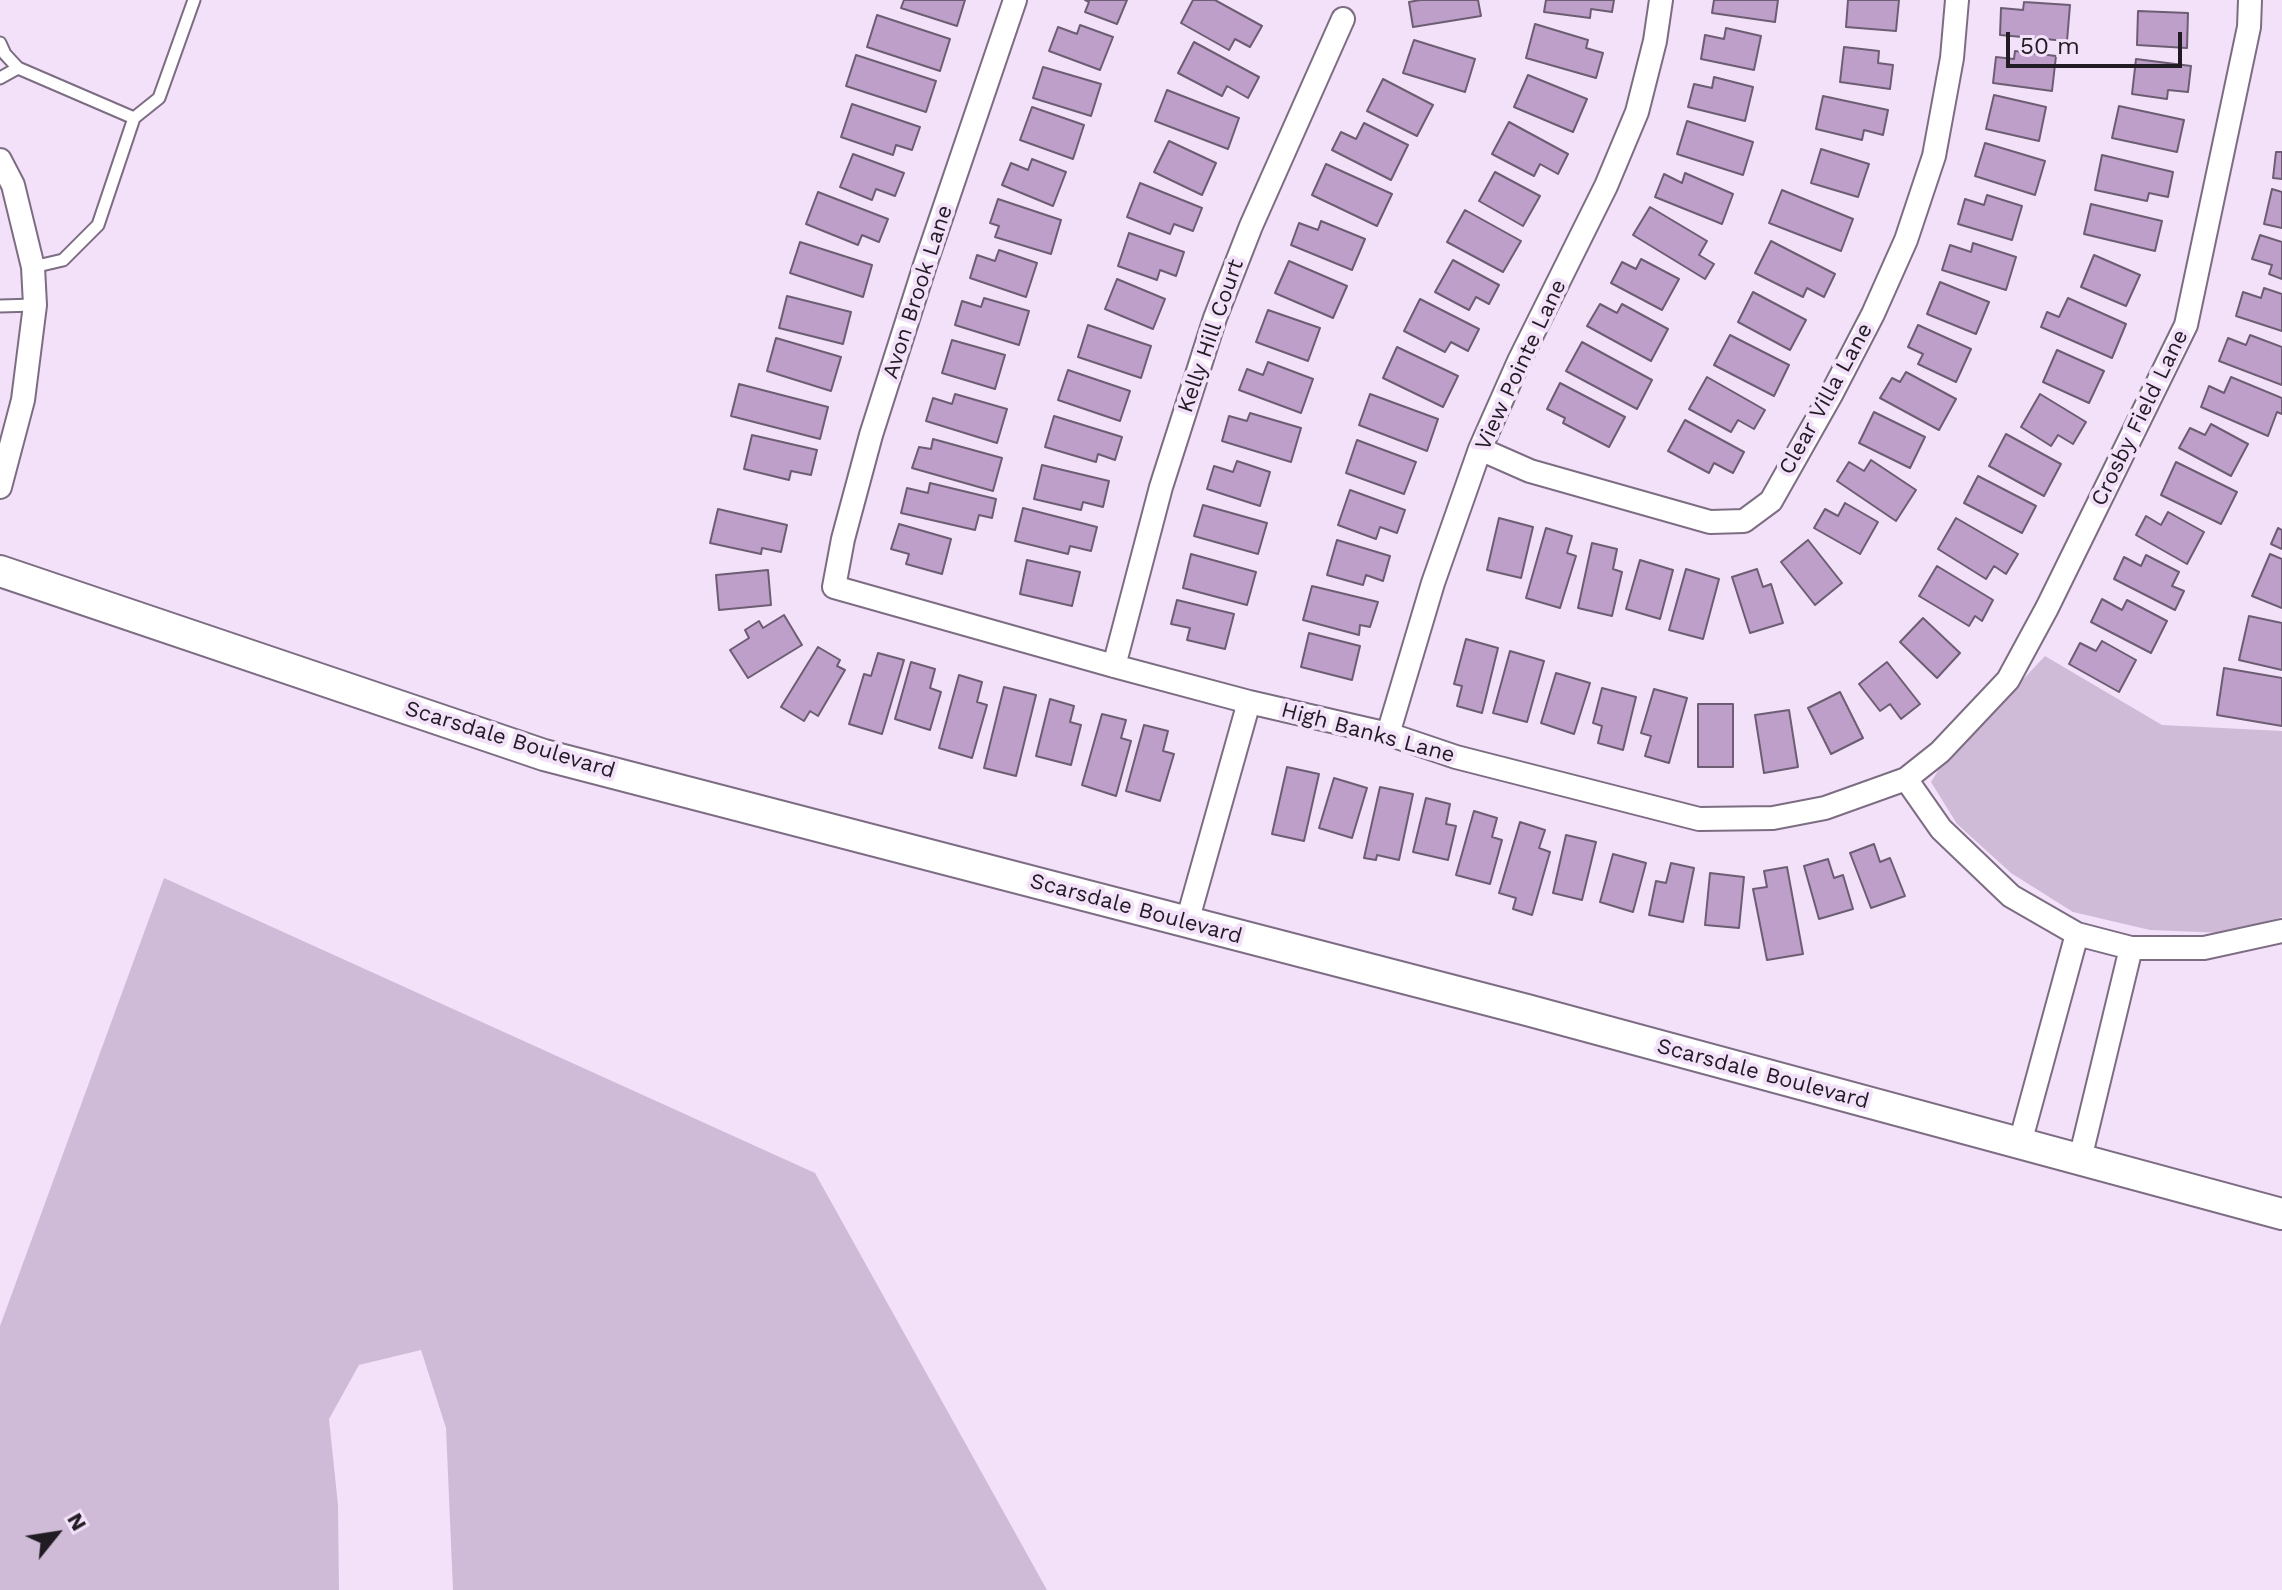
<!DOCTYPE html>
<html>
<head>
<meta charset="utf-8">
<style>
	body { margin:0 }
	#map { position:relative; width:2282px; height:1590px; overflow:hidden; background:#f3e1fa; font-family:"Work Sans",sans-serif }
	canvas { display:block }
	.north { position:absolute; left:16px; top:1494px; width:80px; height:80px; -webkit-text-stroke:6px #f3e1fa; paint-order:stroke; rotate:60deg; font-size:22px; font-weight:700; line-height:32px; text-align:center; color:#211b23 }
	.north::after { content:''; display:block; margin:auto; width:28px; height:36px; background:#211b23; clip-path:polygon(50% 0,100% 100%,50% 72%,0 100%) }
	.scale { position:absolute; left:2006px; top:32px; width:176px; height:36px; box-sizing:border-box; border:4px solid #211b23; border-top:0; padding-left:10px; font-size:24px; line-height:28px; white-space:nowrap; color:#211b23; -webkit-text-stroke:6px #f3e1fa; paint-order:stroke }
</style>
</head>
<body>
<div id="map">
<canvas width="2282" height="1590"></canvas>
<div class="north">N</div>
<div class="scale">50 m</div>
</div>
<script>
const ctx = document.querySelector('canvas').getContext('2d');
ctx.lineJoin = 'round';
function fillPath(path, color) { ctx.fillStyle = color; ctx.fill(path, 'evenodd'); }
const poly = rows => new Path2D(rows.map(r => 'M' + r).join(''));
function trace(path, color, width, dash) { ctx.strokeStyle = color; ctx.lineWidth = width; ctx.lineCap = dash ? 'butt' : 'round'; ctx.setLineDash(dash || []); ctx.stroke(path); }
function label(font, color, halo, rows, align = 'center') {
  ctx.font = font + ' "Work Sans",sans-serif'; ctx.lineWidth = 8; ctx.setLineDash([]); ctx.textBaseline = 'middle'; ctx.strokeStyle = halo; ctx.fillStyle = color; for (const [text, x, y, turn = 0] of rows) {
    ctx.save(); ctx.translate(x, y); ctx.rotate((+turn || 0) * Math.PI / 180); ctx.textAlign = isNaN(turn) ? turn : align; if (halo) ctx.strokeText(text, 0, 0); ctx.fillText(text, 0, 0); ctx.restore();
  }
}
const green = poly([
	[2045,656,2162,725,2282,731,2282,917,2224,933,2150,930,2073,912,2011,873,1957,824,1931,782,1966,726,2014,689],
	[164,878,815,1173,1047,1590,453,1590,446,1428,421,1350,359,1365,329,1419,338,1505,339,1590,0,1590,0,1326]
]);
const building = poly([
	[904,0,965,0,957,26,901,8,904,0],
	[1085,0,1127,0,1117,24,1085,12,1089,2,1085,0],
	[1193,0,1215,0,1262,26,1250,47,1235,39,1229,50,1181,23,1193,0],
	[1420,0,1478,0,1481,16,1413,27,1409,2,1420,0],
	[1546,0,1614,0,1612,12,1591,9,1590,18,1544,12,1546,0],
	[1714,0,1778,0,1775,22,1712,13,1714,0],
	[1848,0,1899,0,1896,31,1846,27,1848,0],
	[2024,2,2070,5,2067,41,2000,35,2001,8,2023,10,2024,2],
	[2138,11,2188,13,2187,48,2137,45,2138,11],
	[877,15,950,39,940,71,867,47,877,15],
	[1535,24,1588,40,1586,48,1603,53,1596,78,1526,58,1535,24],
	[1080,25,1113,37,1100,70,1049,51,1058,27,1077,34,1080,25],
	[1726,28,1761,36,1754,70,1701,59,1705,35,1724,39,1726,28],
	[1414,40,1475,59,1465,92,1403,73,1414,40],
	[1194,42,1259,77,1248,98,1227,86,1222,96,1178,73,1194,42],
	[1844,47,1879,51,1878,63,1893,65,1890,89,1840,82,1844,47],
	[2015,51,2056,56,2052,91,1993,83,1996,57,2014,59,2015,51],
	[856,55,936,81,926,112,846,86,856,55],
	[2136,59,2191,66,2188,92,2168,90,2167,99,2132,94,2136,59],
	[1043,67,1101,84,1091,116,1033,98,1043,67],
	[1528,75,1587,99,1573,132,1514,107,1528,75],
	[1714,77,1753,87,1745,121,1688,107,1694,84,1712,88,1714,77],
	[1383,79,1433,105,1417,136,1367,111,1383,79],
	[1167,90,1239,118,1228,149,1155,121,1167,90],
	[1994,95,2046,107,2039,141,1986,129,1994,95],
	[1823,96,1888,110,1883,135,1864,130,1862,140,1816,129,1823,96],
	[852,104,920,127,912,150,896,145,893,155,841,137,852,104],
	[2119,106,2184,120,2177,152,2112,138,2119,106],
	[1032,107,1084,125,1073,159,1020,140,1032,107],
	[1687,121,1753,142,1743,175,1677,154,1687,121],
	[1509,122,1568,154,1558,174,1540,164,1534,176,1492,154,1509,122],
	[1364,123,1408,145,1391,180,1332,150,1341,132,1356,139,1364,123],
	[1169,141,1216,163,1202,195,1154,172,1169,141],
	[1985,143,2045,161,2035,195,1975,176,1985,143],
	[1821,149,1869,164,1858,197,1811,183,1821,149],
	[2276,152,2282,152,2282,179,2273,178,2276,152],
	[853,154,904,173,895,196,876,189,872,200,840,187,853,154],
	[2102,155,2173,172,2168,197,2149,193,2147,201,2095,190,2102,155],
	[1032,159,1066,172,1053,206,1002,185,1011,163,1028,170,1032,159],
	[1326,164,1392,194,1377,226,1312,195,1326,164],
	[1495,172,1540,196,1523,226,1479,201,1495,172],
	[1685,173,1733,194,1722,224,1655,197,1664,174,1682,183,1685,173],
	[1140,183,1202,208,1193,231,1174,224,1170,234,1127,217,1140,183],
	[2272,189,2282,192,2282,228,2264,224,2272,189],
	[1782,190,1853,219,1841,251,1769,223,1782,190],
	[818,192,888,219,879,242,862,235,858,245,806,224,818,192],
	[1987,195,2022,206,2012,240,1958,224,1965,199,1984,205,1987,195],
	[998,199,1061,220,1051,254,995,237,999,226,990,223,998,199],
	[2091,204,2162,221,2155,251,2084,234,2091,204],
	[1650,207,1707,241,1699,255,1714,264,1705,279,1633,235,1650,207],
	[1465,210,1521,241,1503,272,1447,242,1465,210],
	[1321,221,1365,239,1352,270,1291,245,1299,223,1318,230,1321,221],
	[1129,233,1184,252,1176,276,1160,270,1157,280,1118,266,1129,233],
	[2260,235,2282,242,2282,279,2269,274,2272,265,2252,259,2260,235],
	[1771,241,1835,274,1824,297,1807,288,1803,297,1755,273,1771,241],
	[800,242,872,265,863,297,790,273,800,242],
	[1973,243,2016,257,2006,290,1942,270,1950,245,1971,252,1973,243],
	[999,250,1037,263,1026,297,970,278,977,255,995,261,999,250],
	[2094,255,2140,275,2126,306,2081,287,2094,255],
	[1641,259,1679,279,1662,310,1611,283,1622,262,1636,269,1641,259],
	[1453,260,1499,285,1489,304,1476,297,1469,310,1435,292,1453,260],
	[1289,261,1347,286,1333,318,1275,293,1289,261],
	[1117,279,1165,299,1153,329,1105,309,1117,279],
	[1940,282,1989,302,1976,334,1927,314,1940,282],
	[2264,288,2282,294,2282,331,2236,316,2243,292,2261,298,2264,288],
	[1753,292,1806,320,1790,350,1738,322,1753,292],
	[787,296,851,312,843,344,779,328,787,296],
	[984,298,1029,311,1019,345,955,325,962,301,981,307,984,298],
	[2068,298,2126,324,2112,358,2041,327,2047,312,2059,317,2068,298],
	[1420,299,1479,329,1468,351,1451,342,1445,352,1404,331,1420,299],
	[1600,304,1617,313,1622,304,1668,329,1651,361,1587,326,1600,304],
	[1268,310,1320,328,1308,361,1256,342,1268,310],
	[1088,325,1151,346,1141,378,1078,357,1088,325],
	[1918,325,1971,349,1956,382,1918,364,1923,354,1908,347,1918,325],
	[1730,335,1789,365,1774,396,1714,365,1730,335],
	[2250,335,2282,347,2282,385,2219,361,2228,338,2246,345,2250,335],
	[776,338,841,357,831,391,767,371,776,338],
	[952,340,1005,355,995,389,942,373,952,340],
	[1582,342,1652,380,1637,409,1566,371,1582,342],
	[1397,347,1458,376,1443,407,1383,378,1397,347],
	[2057,350,2104,371,2089,403,2043,382,2057,350],
	[1268,362,1313,379,1301,413,1239,390,1247,369,1263,375,1268,362],
	[1068,370,1130,391,1120,421,1058,400,1068,370],
	[1906,372,1956,399,1939,430,1880,398,1892,378,1900,382,1906,372],
	[1707,377,1765,410,1754,429,1738,420,1731,432,1689,409,1707,377],
	[2231,377,2282,398,2282,414,2277,412,2268,436,2201,407,2209,386,2224,393,2231,377],
	[1560,383,1625,417,1609,447,1563,423,1565,418,1547,409,1560,383],
	[739,384,828,407,820,439,731,416,739,384],
	[955,394,1007,409,997,443,926,421,933,398,952,404,955,394],
	[1370,394,1438,419,1427,451,1359,425,1370,394],
	[2040,394,2086,422,2073,444,2058,435,2051,446,2021,427,2040,394],
	[1874,412,1925,437,1910,468,1859,443,1874,412],
	[1250,413,1301,428,1291,462,1222,441,1229,416,1247,421,1250,413],
	[1054,416,1122,437,1115,460,1098,454,1096,462,1045,447,1054,416],
	[1685,420,1744,452,1733,473,1714,463,1709,473,1668,451,1685,420],
	[2211,424,2248,444,2231,476,2179,448,2190,428,2205,435,2211,424],
	[2006,434,2061,464,2044,496,1989,466,2006,434],
	[752,435,817,450,811,475,791,471,789,480,744,469,752,435],
	[933,439,1002,458,993,491,912,468,919,447,931,449,933,439],
	[1357,440,1416,462,1404,494,1346,473,1357,440],
	[1871,460,1916,490,1896,521,1837,481,1849,462,1864,471,1871,460],
	[1237,461,1270,472,1260,506,1207,489,1214,466,1233,472,1237,461],
	[2176,462,2237,492,2221,524,2161,495,2176,462],
	[1042,465,1109,481,1103,507,1083,502,1081,510,1034,499,1042,465],
	[1978,476,2036,506,2022,533,1964,503,1978,476],
	[930,483,996,499,992,518,979,515,975,530,901,513,907,488,928,493,930,483],
	[1350,490,1405,510,1397,533,1380,527,1376,539,1338,525,1350,490],
	[1845,503,1878,522,1860,554,1814,528,1825,509,1838,516,1845,503],
	[1203,505,1267,523,1258,554,1194,536,1203,505],
	[1023,508,1097,527,1091,551,1070,546,1068,554,1015,541,1023,508],
	[718,509,787,525,781,552,762,548,761,554,710,543,718,509],
	[2168,512,2204,532,2187,564,2136,535,2146,516,2161,525,2168,512],
	[1499,518,1533,527,1521,578,1487,570,1499,518],
	[1956,518,2018,554,2006,574,1994,566,1986,579,1938,549,1956,518],
	[899,524,951,539,942,574,906,564,909,554,891,549,899,524],
	[1546,528,1572,536,1567,553,1576,556,1560,608,1526,598,1546,528],
	[2278,528,2282,530,2282,549,2271,544,2278,528],
	[1337,540,1390,556,1383,581,1366,575,1363,585,1327,575,1337,540],
	[1808,540,1842,583,1815,605,1781,562,1808,540],
	[1592,543,1617,549,1613,569,1622,572,1612,616,1578,608,1592,543],
	[1191,554,1256,572,1247,605,1183,588,1191,554],
	[2270,554,2282,559,2282,608,2252,596,2270,554],
	[2146,555,2179,572,2172,586,2184,591,2175,610,2114,579,2124,557,2141,566,2146,555],
	[1027,560,1080,572,1072,606,1020,594,1027,560],
	[1640,560,1673,570,1660,619,1626,609,1640,560],
	[1937,566,1993,600,1982,621,1975,616,1969,626,1919,596,1937,566],
	[1686,569,1719,579,1703,639,1669,630,1686,569],
	[1757,569,1763,587,1771,584,1783,623,1750,633,1732,577,1757,569],
	[768,570,771,605,719,610,716,575,768,570],
	[1312,586,1378,602,1370,627,1360,625,1359,635,1303,620,1312,586],
	[2102,599,2122,610,2127,600,2167,621,2151,653,2091,622,2102,599],
	[1177,600,1234,614,1225,649,1187,640,1190,628,1171,624,1177,600],
	[784,615,802,645,748,678,730,650,749,638,745,630,759,621,763,628,784,615],
	[2249,616,2282,623,2282,670,2239,660,2249,616],
	[1923,618,1960,653,1937,678,1900,642,1923,618],
	[1309,633,1360,646,1352,680,1301,667,1309,633],
	[1466,639,1498,648,1482,713,1457,706,1462,686,1454,684,1466,639],
	[2102,641,2136,660,2119,692,2069,664,2080,643,2096,651,2102,641],
	[818,647,840,660,837,666,845,670,818,716,810,711,804,721,781,707,818,647],
	[1510,651,1544,661,1527,722,1493,713,1510,651],
	[878,653,904,660,882,734,849,724,864,674,871,676,878,653],
	[911,662,935,669,930,688,941,692,930,730,895,719,911,662],
	[1887,662,1920,704,1901,719,1890,704,1880,711,1859,684,1887,662],
	[2224,668,2282,678,2282,726,2217,715,2224,668],
	[1556,673,1590,683,1574,734,1541,723,1556,673],
	[959,675,982,682,977,702,987,705,972,758,939,748,959,675],
	[1004,687,1036,695,1016,776,984,768,1004,687],
	[1602,688,1636,697,1623,750,1598,743,1602,726,1593,723,1602,688],
	[1654,689,1687,698,1669,763,1645,756,1651,736,1641,733,1654,689],
	[1840,692,1863,738,1831,754,1808,708,1840,692],
	[1050,699,1074,706,1070,722,1081,725,1071,765,1036,756,1050,699],
	[1698,704,1733,704,1733,767,1698,767,1698,704],
	[1789,710,1798,767,1764,773,1755,715,1789,710],
	[1102,714,1126,720,1121,738,1131,741,1116,796,1082,785,1102,714],
	[1144,725,1168,731,1163,751,1174,754,1160,801,1126,791,1144,725],
	[1287,767,1319,774,1304,841,1272,834,1287,767],
	[1334,778,1367,788,1352,838,1319,828,1334,778],
	[1380,787,1413,794,1399,860,1377,855,1376,860,1364,858,1380,787],
	[1426,798,1450,804,1446,824,1456,826,1448,860,1413,852,1426,798],
	[1474,811,1497,818,1492,837,1502,840,1490,884,1456,875,1474,811],
	[1520,822,1545,830,1539,848,1550,852,1532,915,1513,909,1516,898,1499,893,1520,822],
	[1566,835,1596,842,1582,900,1553,893,1566,835],
	[1874,844,1880,862,1890,858,1905,896,1871,908,1850,853,1874,844],
	[1613,854,1646,863,1633,912,1600,902,1613,854],
	[1828,859,1834,878,1843,875,1853,909,1819,919,1804,866,1828,859],
	[1671,863,1694,868,1683,922,1649,915,1656,881,1666,883,1671,863],
	[1787,867,1803,954,1767,960,1753,889,1767,887,1764,871,1787,867],
	[1710,873,1744,877,1739,928,1705,925,1710,873]
]);
const lane = poly([
	[0,43,5,54,18,68],
	[0,78,18,68,134,118],
	[33,267,63,260,98,225,134,118,159,98,194,0],
	[0,306,35,305]
]);
const street = poly([
	[1015,0,925,265,871,435,843,539,834,587,1114,666,1249,702,1388,734,1456,757,1699,819,1773,818,1825,808,1906,779,1940,752,2008,680,2047,608,2186,325,2249,27,2250,0],
	[0,160,13,185,33,267,35,305,23,400,0,487],
	[1480,449,1530,471,1710,522,1744,521,1771,501,1832,393,1873,314,1906,240,1934,156,1952,58,1957,0],
	[1114,666,1161,487,1215,318,1251,226,1343,19],
	[1388,734,1433,583,1480,449,1519,361,1606,186,1637,112,1655,41,1661,0],
	[1906,779,1941,829,2011,896,2077,934,2131,948,2204,948,2282,931],
	[1187,922,1249,702],
	[2020,1143,2077,934],
	[2080,1159,2131,948]
]);
const secondary = poly([
	[0,571,544,755,1527,1010,2282,1214]
]);
const streetNames = [
	["Avon Brook Lane",918,292,-72],
	["Kelly Hill Court",1211,336,-71],
	["View Pointe Lane",1521,365,-65],
	["Clear Villa Lane",1826,399,-61],
	["Crosby Field Lane",2140,418,-64],
	["High Banks Lane",1368,733,15],
	["Scarsdale Boulevard",510,740,17],
	["Scarsdale Boulevard",1136,909,15],
	["Scarsdale Boulevard",1763,1074,15]
];
fillPath(green, '#cfbbd7');
fillPath(building, '#be9fca');
trace(building, '#6c5d72', 2);
trace(lane, '#7c6d83', 15);
trace(street, '#7c6d83', 26);
trace(secondary, '#7c6d83', 34);
trace(lane, '#fff', 11);
trace(street, '#fff', 22);
trace(secondary, '#fff', 30);
label('22px', '#211b23', '#f3e1fa', streetNames);
</script>
</body>
</html>
